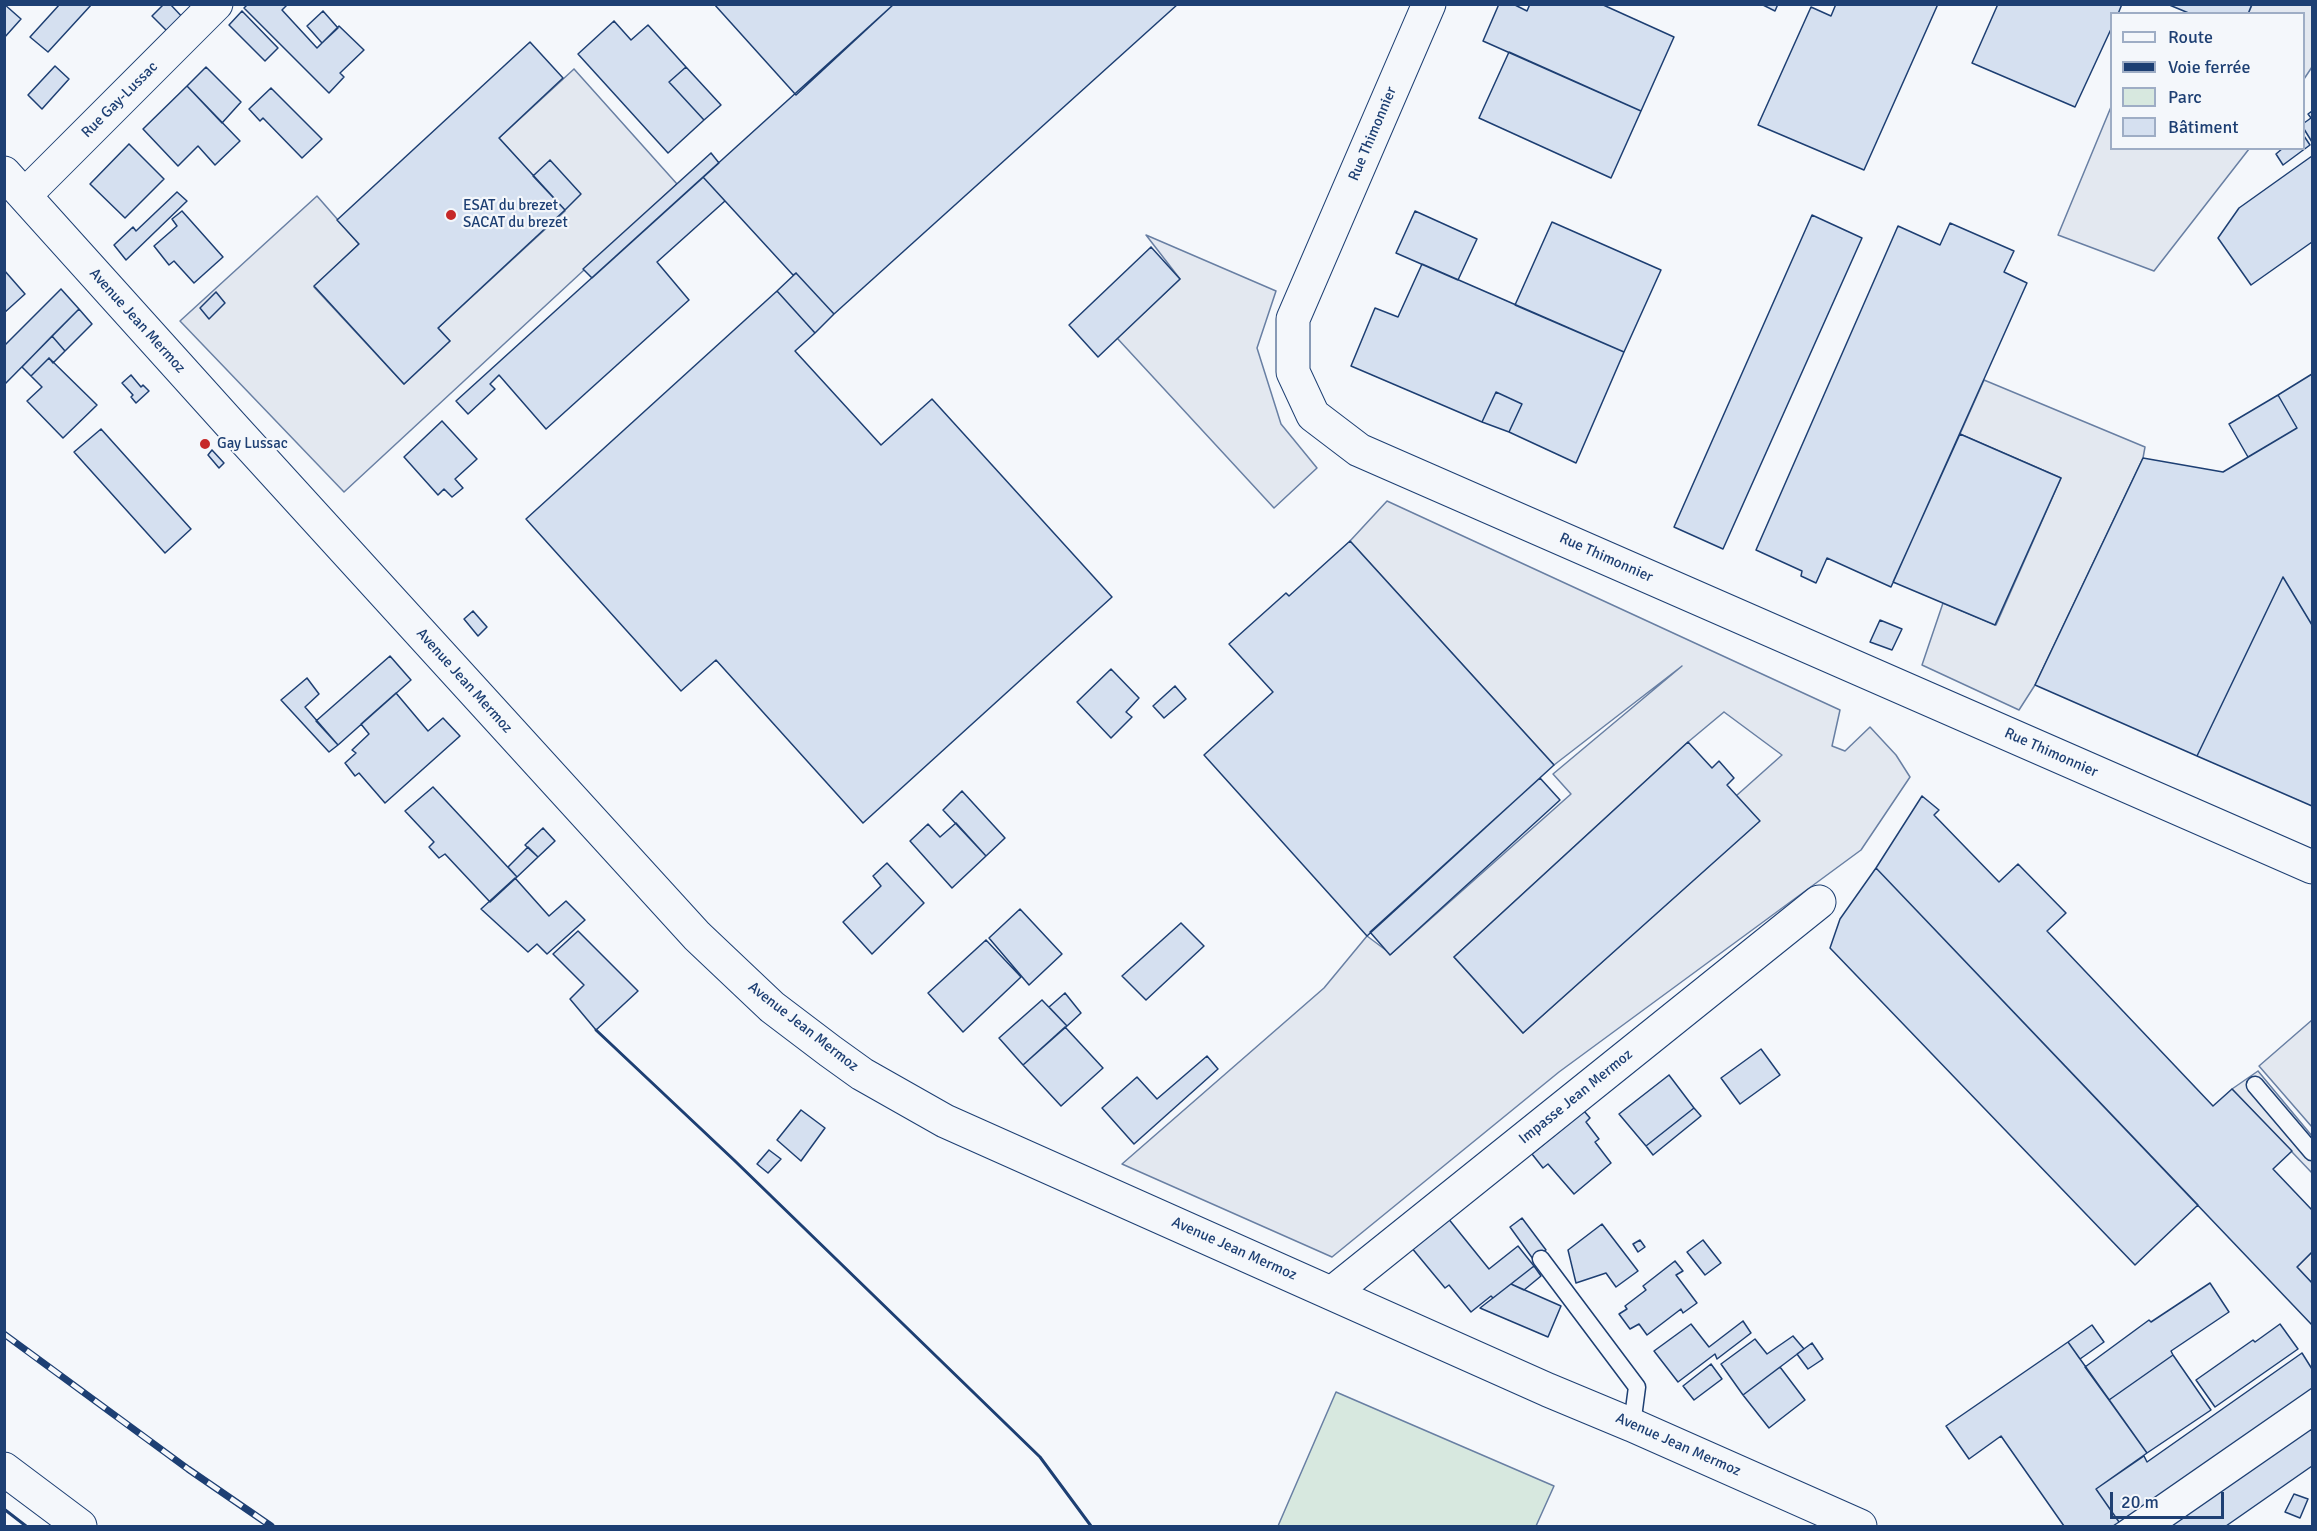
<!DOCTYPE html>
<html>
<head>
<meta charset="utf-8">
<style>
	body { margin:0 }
	#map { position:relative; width:2317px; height:1531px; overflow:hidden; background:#f4f7fb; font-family:Signika,sans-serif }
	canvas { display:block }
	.frame { position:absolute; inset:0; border:6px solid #1d3f73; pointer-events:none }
	.legend { position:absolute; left:2110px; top:12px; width:195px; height:138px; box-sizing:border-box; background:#f4f7fb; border:2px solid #9eadc5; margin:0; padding:8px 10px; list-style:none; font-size:18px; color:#1d3f73 }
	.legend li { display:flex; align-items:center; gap:12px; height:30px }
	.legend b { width:30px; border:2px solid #9eadc5 }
	.scale { position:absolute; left:2110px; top:1492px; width:114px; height:27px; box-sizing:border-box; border:3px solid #1d3f73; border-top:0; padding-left:8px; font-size:18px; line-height:21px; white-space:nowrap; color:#1d3f73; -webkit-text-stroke:4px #f4f7fb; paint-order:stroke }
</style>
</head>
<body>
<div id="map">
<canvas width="2317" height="1531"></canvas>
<div class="frame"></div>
<ul class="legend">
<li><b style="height:8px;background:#f4f7fb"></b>Route</li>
<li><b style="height:8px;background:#1d3f73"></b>Voie ferrée</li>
<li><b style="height:16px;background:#d7e8df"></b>Parc</li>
<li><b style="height:16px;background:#d5e0f0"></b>Bâtiment</li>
</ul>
<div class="scale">20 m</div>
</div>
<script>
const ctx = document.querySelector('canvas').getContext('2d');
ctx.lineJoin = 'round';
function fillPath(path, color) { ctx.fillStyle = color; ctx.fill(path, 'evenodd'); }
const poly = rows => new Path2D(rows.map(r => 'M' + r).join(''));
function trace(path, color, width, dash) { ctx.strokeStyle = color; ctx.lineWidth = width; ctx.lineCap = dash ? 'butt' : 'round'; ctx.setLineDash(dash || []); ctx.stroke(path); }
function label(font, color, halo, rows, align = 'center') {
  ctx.font = font + ' Signika,sans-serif'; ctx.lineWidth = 4.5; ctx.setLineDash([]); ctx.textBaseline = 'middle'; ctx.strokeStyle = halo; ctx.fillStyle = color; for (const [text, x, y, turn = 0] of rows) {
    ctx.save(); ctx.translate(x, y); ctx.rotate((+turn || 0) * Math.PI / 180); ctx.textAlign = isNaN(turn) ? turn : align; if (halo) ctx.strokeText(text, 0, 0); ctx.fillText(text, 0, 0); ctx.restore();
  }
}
const green = poly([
	[1336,1392,1554,1486,1536,1526,1278,1526,1336,1392]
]);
const parking = poly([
	[2252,5,2312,5,2312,67,2304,79,2304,14,2248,14,2252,5],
	[574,69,677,184,344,492,180,321,317,196,359,244,314,287,404,384,450,341,438,328,565,211,499,138,574,69],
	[2111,107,2112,148,2249,149,2154,271,2058,235,2111,107],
	[1146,235,1276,291,1257,348,1281,424,1317,468,1274,508,1117,338,1180,279,1146,235],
	[1984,380,2145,447,2143,458,2035,685,2019,710,1922,665,1943,603,1996,625,2061,478,1960,434,1984,380],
	[1387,501,1840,710,1832,746,1845,751,1870,727,1896,755,1910,777,1861,850,1559,1072,1332,1257,1122,1164,1324,988,1367,936,1391,954,1571,794,1553,774,1682,666,1554,765,1350,541,1387,501],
	[1724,712,1782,755,1736,796,1759,821,1523,1033,1454,957,1688,742,1724,712],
	[2312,1020,2312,1127,2259,1066,2312,1020],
	[2258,1071,2312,1136,2312,1173,2232,1089,2258,1071],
	[2312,1252,2312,1283,2297,1267,2312,1252]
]);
const building = poly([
	[4,4,21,19,4,38,4,4],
	[60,4,92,4,48,52,30,37,60,4],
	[164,4,170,4,186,21,172,36,152,16,164,4],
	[248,4,288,4,282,10,317,48,339,26,364,50,340,73,344,77,329,93,244,8,248,4],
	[714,4,894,4,796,95,714,4],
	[894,4,1178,4,834,314,796,273,793,275,703,177,894,4],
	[1499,4,1513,4,1527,11,1530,4,1601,4,1674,37,1641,111,1483,41,1499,4],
	[1761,4,1778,4,1775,11,1761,4],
	[1836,4,1938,4,1864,170,1758,125,1811,7,1831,16,1836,4],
	[1998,4,2122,4,2118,14,2112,14,2112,27,2075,107,1972,63,1998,4],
	[2167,4,2252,4,2248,14,2191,14,2167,4],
	[242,11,278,48,265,61,229,25,242,11],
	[323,11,338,28,322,43,307,26,323,11],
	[614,21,631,40,648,25,686,67,669,82,704,120,668,153,578,54,614,21],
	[530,42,563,78,499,138,565,210,438,328,450,341,404,384,314,286,359,244,337,220,530,42],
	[1509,52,1641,111,1611,178,1479,118,1509,52],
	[55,66,69,79,42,109,28,95,55,66],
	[206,67,241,102,222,123,187,86,206,67],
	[686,67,721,105,704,120,669,82,686,67],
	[187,86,240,141,215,165,198,146,178,166,143,129,187,86],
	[271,88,322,139,302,158,263,118,260,121,249,109,271,88],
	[2312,111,2312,142,2304,129,2304,123,2311,118,2308,114,2312,111],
	[2304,136,2310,145,2283,165,2276,154,2283,148,2304,148,2304,136],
	[129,144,164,179,125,218,90,184,129,144],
	[711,153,719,163,592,278,583,269,711,153],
	[2312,156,2312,242,2251,285,2218,238,2239,208,2312,156],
	[550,160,581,194,565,210,533,176,550,160],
	[703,177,725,201,657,262,689,300,546,429,499,375,490,384,495,389,468,414,456,401,703,177],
	[177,192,187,201,126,260,114,245,133,227,136,231,177,192],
	[182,211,223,257,194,283,174,261,169,265,154,246,177,226,172,219,182,211],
	[1415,211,1477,239,1458,280,1396,253,1415,211],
	[1812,215,1862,238,1723,549,1674,527,1812,215],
	[1552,222,1661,270,1624,352,1515,305,1552,222],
	[1950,223,2014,251,2004,272,2027,283,1891,587,1827,558,1816,583,1801,576,1802,571,1756,550,1898,226,1940,245,1950,223],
	[1151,247,1180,279,1098,357,1069,325,1151,247],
	[1422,264,1624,352,1576,463,1509,432,1522,404,1496,392,1482,422,1351,366,1375,308,1398,317,1422,264],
	[4,270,25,294,4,313,4,270],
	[796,273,834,314,815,333,777,291,796,273],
	[61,289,79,309,4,385,4,346,61,289],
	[777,291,815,333,795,351,881,445,932,399,1112,597,863,823,716,660,681,691,526,519,777,291],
	[216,292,225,303,209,319,200,308,216,292],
	[79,309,92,324,65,351,52,336,79,309],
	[52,336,65,351,53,363,49,358,31,376,22,367,52,336],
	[49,358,97,405,63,438,27,401,42,387,31,376,49,358],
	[2312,374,2312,625,2283,577,2197,756,2035,685,2143,458,2223,472,2297,428,2278,395,2312,374],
	[131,375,141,387,143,385,149,391,136,403,131,397,133,395,122,383,131,375],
	[1496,392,1522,404,1509,432,1482,422,1496,392],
	[2278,395,2297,428,2248,457,2229,424,2278,395],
	[442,421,477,459,455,479,463,488,452,497,444,489,438,495,404,457,442,421],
	[101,429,191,529,165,553,74,452,101,429],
	[1960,434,2061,478,1995,625,1893,582,1960,434],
	[212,450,224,463,219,468,208,455,212,450],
	[1350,541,1554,765,1367,936,1204,755,1273,692,1229,644,1286,593,1289,596,1350,541],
	[2283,577,2312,625,2312,806,2197,756,2283,577],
	[473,611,487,627,478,636,464,619,473,611],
	[1880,620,1902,629,1892,650,1870,642,1880,620],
	[390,656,411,680,338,745,316,721,390,656],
	[1111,669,1139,698,1126,712,1132,717,1111,738,1077,702,1111,669],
	[307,678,319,694,305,707,338,745,329,752,281,700,307,678],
	[1175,686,1186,699,1164,718,1153,706,1175,686],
	[396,693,428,731,443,718,460,736,385,803,359,773,355,776,345,763,356,753,352,750,369,734,361,724,396,693],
	[1688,742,1712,768,1719,761,1734,778,1727,785,1760,821,1523,1033,1454,957,1688,742],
	[1540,778,1560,800,1390,955,1370,932,1540,778],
	[433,787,517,877,490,902,445,854,439,858,429,847,434,842,405,811,433,787],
	[962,791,1005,838,986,856,943,810,962,791],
	[1922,796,1939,810,1934,815,1999,882,2018,864,2066,913,2047,931,2213,1106,2232,1089,2292,1151,2273,1169,2312,1210,2312,1252,2297,1267,2312,1283,2312,1325,1876,868,1922,796],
	[956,823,986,856,952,888,910,841,928,824,940,837,956,823],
	[543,828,555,841,538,857,525,845,543,828],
	[528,847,538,857,517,877,508,867,528,847],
	[887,863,924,903,872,954,843,922,881,886,873,876,887,863],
	[1876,868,2198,1205,2135,1265,1830,948,1840,919,1876,868],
	[515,878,549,916,566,901,585,920,547,954,537,944,528,952,481,909,515,878],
	[1020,909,1062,954,1029,985,989,938,1020,909],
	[1181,923,1204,946,1146,1000,1122,976,1181,923],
	[578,931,638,991,596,1030,570,999,584,985,553,954,578,931],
	[986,940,1021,977,963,1032,928,993,986,940],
	[1065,993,1081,1013,1067,1026,1049,1007,1065,993],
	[1042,1000,1067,1026,1023,1065,999,1038,1042,1000],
	[1065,1027,1103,1068,1061,1106,1023,1065,1065,1027],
	[1761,1049,1780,1075,1740,1104,1721,1078,1761,1049],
	[1207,1056,1218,1069,1134,1144,1102,1108,1137,1077,1157,1099,1207,1056],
	[1669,1075,1694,1108,1646,1146,1619,1114,1669,1075],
	[1694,1108,1701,1116,1653,1155,1646,1146,1694,1108],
	[801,1110,825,1128,801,1161,777,1140,801,1110],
	[1584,1111,1590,1118,1586,1122,1599,1139,1595,1142,1611,1163,1574,1194,1548,1164,1543,1168,1532,1154,1584,1111],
	[769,1150,781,1159,768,1173,757,1164,769,1150],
	[1447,1217,1489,1269,1518,1246,1534,1266,1493,1298,1491,1296,1471,1312,1449,1285,1445,1288,1411,1247,1447,1217],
	[1522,1218,1546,1250,1533,1259,1510,1227,1522,1218],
	[1602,1224,1638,1271,1616,1287,1606,1273,1576,1283,1568,1250,1602,1224],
	[1640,1240,1645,1247,1638,1252,1633,1244,1640,1240],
	[1703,1240,1721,1263,1705,1275,1687,1252,1703,1240],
	[1675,1261,1683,1271,1676,1275,1697,1303,1683,1313,1681,1309,1647,1335,1639,1324,1630,1329,1619,1314,1627,1309,1625,1306,1646,1290,1643,1286,1675,1261],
	[1534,1266,1541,1276,1524,1290,1511,1284,1534,1266],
	[2210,1283,2229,1312,2171,1351,2173,1355,2109,1400,2085,1367,2149,1320,2151,1322,2210,1283],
	[1511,1284,1561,1306,1548,1337,1480,1308,1511,1284],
	[1743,1321,1751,1333,1717,1359,1715,1354,1678,1382,1654,1351,1691,1324,1709,1347,1743,1321],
	[2280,1324,2298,1349,2215,1407,2196,1380,2253,1340,2255,1342,2280,1324],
	[2092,1325,2104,1342,2080,1359,2068,1342,2092,1325],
	[1793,1336,1804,1349,1743,1395,1721,1364,1755,1339,1767,1354,1793,1336],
	[2068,1342,2147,1453,2096,1489,2119,1522,2113,1526,2064,1526,2001,1436,1969,1459,1946,1426,2068,1342],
	[1812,1343,1823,1359,1808,1369,1797,1354,1812,1343],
	[2302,1353,2312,1369,2312,1388,2119,1522,2096,1489,2144,1456,2147,1462,2302,1353],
	[2173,1355,2211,1410,2147,1453,2109,1400,2173,1355],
	[1711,1364,1722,1379,1694,1400,1683,1386,1711,1364],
	[1780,1367,1805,1400,1769,1428,1743,1395,1780,1367],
	[2312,1429,2312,1466,2226,1526,2172,1526,2312,1429],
	[2294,1494,2308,1499,2300,1518,2285,1512,2294,1494]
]);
const lane = poly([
	[2255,1085,2312,1152],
	[1541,1259,1637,1387,1632,1425]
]);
const street = poly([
	[1429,4,1293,319,1293,372,1313,415,1359,450,2312,867],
	[25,195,216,4],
	[1332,1293,1819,902],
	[4,1469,80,1526]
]);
const secondary = poly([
	[4,173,232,426,697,936,772,1007,830,1051,862,1074,945,1121,1548,1390,1632,1425,1860,1526]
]);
const rail = poly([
	[4,1334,188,1469,271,1526]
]);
const wall = poly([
	[596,1030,735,1161,1040,1457,1091,1526],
	[4,1509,26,1526]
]);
const markers = [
	[451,215,6,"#c62828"],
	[205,444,6,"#c62828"]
];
const streetNames = [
	["Rue Gay-Lussac",120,100,-45],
	["Rue Thimonnier",1373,134,-67],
	["Avenue Jean Mermoz",137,321,48],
	["Rue Thimonnier",1606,558,24],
	["Avenue Jean Mermoz",464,681,48],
	["Rue Thimonnier",2051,753,24],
	["Avenue Jean Mermoz",803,1027,38],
	["Impasse Jean Mermoz",1576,1097,-39],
	["Avenue Jean Mermoz",1234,1249,24],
	["Avenue Jean Mermoz",1678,1445,24]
];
const poiNames = [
	["ESAT du brezet",463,206],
	["SACAT du brezet",463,223],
	["Gay Lussac",217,444]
];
fillPath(green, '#d7e8df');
trace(green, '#687fa3', 1.5);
fillPath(parking, '#e3e8f0');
trace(parking, '#687fa3', 1.5);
fillPath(building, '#d5e0f0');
trace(building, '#1d3f73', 1.5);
trace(lane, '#1d3f73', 19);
trace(street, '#1d3f73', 35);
trace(secondary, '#1d3f73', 35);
trace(lane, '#f4f7fb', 16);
trace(street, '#f4f7fb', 33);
trace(secondary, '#f4f7fb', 33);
trace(rail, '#1d3f73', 7);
trace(rail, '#f4f7fb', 4.5, [14]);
trace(wall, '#1d3f73', 3);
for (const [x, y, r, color] of markers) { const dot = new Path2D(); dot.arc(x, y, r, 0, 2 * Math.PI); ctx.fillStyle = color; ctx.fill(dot); trace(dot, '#f4f7fb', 2); }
label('15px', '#1d3f73', '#f4f7fb', streetNames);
label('15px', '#1d3f73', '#f4f7fb', poiNames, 'left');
</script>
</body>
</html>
